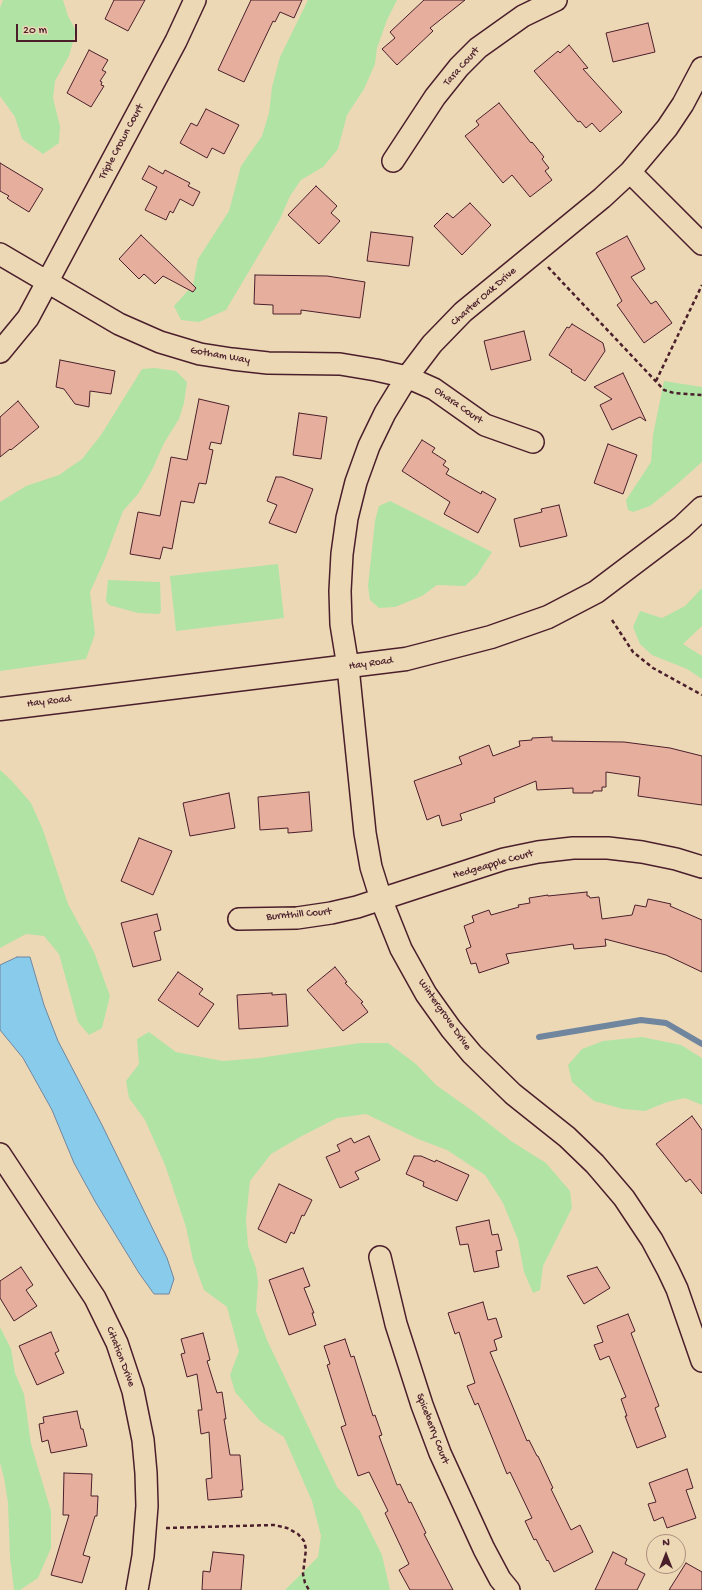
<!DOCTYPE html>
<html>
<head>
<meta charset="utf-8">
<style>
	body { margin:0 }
	#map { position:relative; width:702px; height:1590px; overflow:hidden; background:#edd8b6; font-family:"Gochi Hand",sans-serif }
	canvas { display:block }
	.north { position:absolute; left:646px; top:1534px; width:40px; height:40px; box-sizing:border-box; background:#edd8b6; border:1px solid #ac8e7e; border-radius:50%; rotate:0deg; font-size:11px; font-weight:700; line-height:16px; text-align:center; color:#4a1f2b }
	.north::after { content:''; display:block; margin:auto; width:14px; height:18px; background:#4a1f2b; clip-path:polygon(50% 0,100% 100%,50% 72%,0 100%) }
	.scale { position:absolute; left:16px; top:24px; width:61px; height:18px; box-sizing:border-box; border:2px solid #4a1f2b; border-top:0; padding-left:5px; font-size:12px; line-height:14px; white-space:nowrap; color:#4a1f2b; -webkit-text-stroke:3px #edd8b6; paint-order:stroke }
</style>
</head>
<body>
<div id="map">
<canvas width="702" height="1590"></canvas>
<div class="north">N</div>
<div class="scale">20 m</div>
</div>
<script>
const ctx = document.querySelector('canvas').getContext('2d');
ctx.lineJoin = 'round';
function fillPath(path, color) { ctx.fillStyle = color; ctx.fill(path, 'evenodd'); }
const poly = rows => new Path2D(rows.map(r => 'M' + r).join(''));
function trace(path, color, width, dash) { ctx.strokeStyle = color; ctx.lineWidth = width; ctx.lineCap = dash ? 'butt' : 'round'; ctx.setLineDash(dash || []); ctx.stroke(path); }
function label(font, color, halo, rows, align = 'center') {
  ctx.font = font + ' "Gochi Hand",sans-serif'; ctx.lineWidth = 4; ctx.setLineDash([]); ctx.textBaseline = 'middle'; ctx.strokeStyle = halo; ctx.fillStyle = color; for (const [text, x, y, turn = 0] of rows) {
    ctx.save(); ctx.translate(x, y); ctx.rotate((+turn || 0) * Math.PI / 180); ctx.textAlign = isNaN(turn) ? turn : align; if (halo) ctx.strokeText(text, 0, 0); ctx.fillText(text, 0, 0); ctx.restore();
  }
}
const green = poly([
	[3,0,63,0,68,16,76,31,69,56,55,81,53,98,60,126,59,143,43,154,22,139,15,117,0,96,0,8],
	[308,0,397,0,387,20,377,48,375,64,364,89,347,115,338,149,323,167,301,180,290,196,280,219,226,310,199,322,181,320,174,306,193,285,198,259,229,211,241,166,262,136,269,113,272,87,280,57],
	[155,368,176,371,187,382,184,403,179,419,164,443,152,470,138,494,123,511,105,559,90,592,95,634,86,659,0,671,0,502,26,486,59,475,82,459,101,435,142,369],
	[664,381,702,387,702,462,675,486,650,506,633,512,628,510,626,500,651,462,653,435],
	[390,501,492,552,477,575,465,586,437,585,422,596,395,607,379,608,370,600,368,586,375,521,379,506],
	[278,564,284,618,176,631,170,576],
	[108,580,160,582,161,611,159,614,138,613,109,605,106,601],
	[702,588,702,626,683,644,702,656,702,679,687,669,652,655,640,644,633,627,640,611,662,618,685,606],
	[0,770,11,780,31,803,43,830,68,904,94,952,110,996,102,1028,89,1035,78,1022,59,954,44,936,26,934,0,948],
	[149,1032,176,1052,223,1061,259,1058,360,1043,388,1043,416,1064,436,1085,474,1112,511,1141,546,1163,570,1191,572,1208,543,1266,540,1290,533,1293,524,1272,518,1240,503,1203,485,1175,447,1150,418,1139,366,1114,337,1118,300,1137,271,1154,250,1181,246,1219,248,1246,256,1268,258,1282,256,1311,267,1340,337,1487,360,1511,382,1555,390,1590,285,1590,318,1557,321,1536,312,1501,284,1437,260,1421,235,1392,230,1375,239,1351,227,1307,204,1290,193,1260,186,1227,165,1165,145,1120,129,1098,126,1081,139,1064,137,1039],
	[642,1037,681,1045,702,1058,702,1105,685,1098,667,1102,645,1111,623,1109,594,1101,572,1082,568,1065,582,1049,603,1041],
	[0,1327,11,1349,15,1373,24,1394,31,1444,51,1511,51,1548,38,1578,20,1590,14,1590,10,1558,8,1503,4,1478,0,1463]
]);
const water = poly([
	[17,957,30,957,44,1005,58,1041,102,1125,167,1258,174,1279,169,1294,154,1294,139,1273,96,1203,74,1163,52,1110,23,1058,0,1030,0,965,17,957]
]);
const stream = poly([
	[539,1037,641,1020,666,1023,702,1044]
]);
const building = poly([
	[114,0,145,0,128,31,105,19,114,0],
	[251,0,302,0,294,18,280,12,275,22,273,21,244,82,218,70,251,0],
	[424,0,465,0,430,28,433,31,397,65,382,49,395,38,390,32,424,0],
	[648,23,655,52,613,62,606,33,648,23],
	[569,45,588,68,583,69,622,112,600,132,592,123,586,128,580,121,578,122,534,71,558,51,560,53,569,45],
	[89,50,108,60,102,70,106,72,100,81,102,82,101,85,104,86,91,107,67,93,89,50],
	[499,103,531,143,532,142,544,157,542,159,549,168,545,171,552,180,530,197,512,175,503,183,465,136,479,125,476,121,499,103],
	[206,109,239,125,224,154,212,148,207,158,180,143,191,123,197,126,206,109],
	[0,163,43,189,29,212,11,201,7,198,9,196,0,191,0,163],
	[149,166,163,174,165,170,190,183,188,186,200,192,193,206,180,199,173,213,170,211,166,220,145,210,157,187,142,179,149,166],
	[316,186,337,206,331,213,340,221,319,244,288,215,316,186],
	[470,203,491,225,462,255,434,226,447,213,453,218,470,203],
	[371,232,413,237,409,266,367,261,371,232],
	[141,235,196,288,193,292,163,276,155,284,144,274,139,279,119,259,141,235],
	[627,236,645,269,631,277,651,304,656,301,672,323,644,343,617,305,622,301,596,253,627,236],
	[255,275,327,276,365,282,360,318,301,310,301,314,273,314,273,305,254,304,255,275],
	[572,324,603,343,605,351,585,381,571,372,572,370,549,355,567,327,569,328,572,324],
	[524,331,531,360,491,370,484,341,524,331],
	[60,360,115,371,111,394,90,391,89,407,75,404,64,389,56,387,60,360],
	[623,373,646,421,640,417,612,430,600,405,612,399,594,387,623,373],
	[199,399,229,406,221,444,211,442,209,449,213,450,206,484,199,483,194,503,181,501,172,549,163,547,160,559,130,554,138,512,160,516,171,457,187,460,199,399],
	[18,401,39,427,11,450,10,449,0,457,0,417,18,401],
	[299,413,327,417,321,459,293,455,299,413],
	[422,440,435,448,432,452,446,461,443,465,449,469,446,474,481,494,482,491,496,499,478,533,444,514,450,502,402,471,422,440],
	[608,444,637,455,623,494,594,483,608,444],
	[276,477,282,477,313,489,296,533,269,523,277,505,267,501,276,477],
	[559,505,567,536,520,547,514,519,542,512,541,509,559,505],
	[552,737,552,741,624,742,670,748,702,756,702,805,638,796,640,777,606,772,606,787,602,787,602,791,593,791,593,793,573,793,573,788,537,790,536,781,494,798,495,802,460,814,462,820,442,826,439,815,427,820,414,781,462,764,459,757,489,745,493,756,520,746,519,741,532,740,532,738,552,737],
	[309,792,312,831,288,833,288,828,260,830,258,797,309,792],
	[229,793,235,828,190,836,183,803,229,793],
	[139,838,172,851,153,895,121,881,139,838],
	[587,892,587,896,589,896,590,898,599,897,602,919,632,915,635,905,646,907,648,899,671,904,670,906,702,920,702,972,666,955,605,939,606,946,574,949,573,944,506,954,509,963,479,973,476,963,471,964,466,949,471,947,464,926,474,922,472,916,489,910,491,915,519,907,518,905,530,903,529,898,548,895,548,896,587,892],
	[157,914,161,930,154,932,161,960,133,967,121,923,157,914],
	[335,967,347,982,345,983,363,1002,361,1003,368,1012,343,1031,307,990,335,967],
	[178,972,203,989,199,994,214,1004,198,1027,158,1000,178,972],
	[272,993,272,995,286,994,288,1026,239,1029,237,995,272,993],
	[692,1116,702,1130,702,1194,690,1179,686,1182,656,1144,692,1116],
	[369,1136,380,1160,355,1172,359,1179,340,1188,326,1157,340,1151,337,1145,351,1138,354,1143,369,1136],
	[414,1156,421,1156,435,1162,436,1160,469,1175,457,1201,423,1186,424,1182,406,1174,414,1156],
	[279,1184,312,1200,304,1216,302,1215,294,1234,291,1232,286,1243,258,1229,279,1184],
	[489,1220,492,1235,498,1234,502,1250,496,1251,499,1267,474,1272,468,1244,460,1245,456,1227,489,1220],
	[21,1267,33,1285,26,1290,37,1306,14,1321,0,1298,0,1281,21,1267],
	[597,1267,610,1288,584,1304,567,1276,597,1267],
	[303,1268,310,1286,304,1288,314,1313,312,1313,316,1325,289,1335,269,1280,303,1268],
	[483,1302,488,1320,496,1318,502,1337,494,1340,497,1350,490,1352,527,1441,529,1440,537,1456,538,1456,553,1488,551,1489,571,1530,580,1525,593,1552,554,1572,548,1560,547,1561,536,1539,534,1540,525,1521,532,1518,510,1472,507,1474,478,1403,475,1405,467,1386,475,1383,459,1332,455,1334,448,1313,483,1302],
	[628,1314,635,1331,631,1333,659,1406,655,1408,666,1437,637,1448,625,1416,627,1416,621,1399,626,1397,609,1356,600,1360,594,1345,603,1342,597,1326,628,1314],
	[51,1332,59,1351,55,1353,64,1373,37,1385,19,1346,51,1332],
	[203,1333,210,1360,207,1361,217,1393,222,1392,226,1419,224,1419,230,1455,240,1455,243,1490,241,1490,242,1497,208,1500,206,1479,212,1478,209,1432,201,1434,198,1410,202,1410,197,1374,187,1377,181,1354,185,1353,181,1339,203,1333],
	[345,1339,351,1357,354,1356,358,1369,373,1416,375,1415,382,1435,379,1436,397,1485,400,1484,409,1503,411,1502,426,1533,424,1534,453,1590,410,1590,399,1570,409,1564,385,1513,388,1511,369,1472,358,1476,341,1427,346,1425,327,1365,330,1364,324,1346,345,1339],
	[77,1411,81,1429,83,1429,87,1446,51,1453,48,1440,42,1442,39,1424,44,1423,43,1417,77,1411],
	[687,1469,693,1488,686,1490,696,1518,667,1528,663,1517,654,1521,648,1504,656,1502,649,1483,687,1469],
	[64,1473,92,1474,91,1496,98,1496,97,1516,95,1516,83,1555,90,1557,82,1583,51,1575,69,1515,63,1515,64,1473],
	[213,1552,244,1555,241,1590,202,1590,203,1571,210,1572,213,1552],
	[613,1552,627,1559,625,1564,645,1574,637,1590,595,1590,613,1552],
	[686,1563,702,1572,702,1590,669,1590,686,1563]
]);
const path = poly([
	[548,267,664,390,674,393,702,395],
	[656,381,702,285],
	[612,620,633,652,653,668,702,695],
	[166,1528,274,1525,287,1528,298,1534,304,1541,306,1549,303,1574,305,1583,309,1590]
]);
const minor = poly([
	[702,68,683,104,667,128,630,172,602,198,463,312,432,344,407,377,385,413,369,446,356,482,347,518,342,554,340,591,341,624,348,667,365,833,371,867,381,899,401,949,426,994,451,1029,472,1054,513,1094,567,1137,595,1164,624,1198,652,1240,668,1270,677,1289,702,1361],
	[393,161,435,97,459,67,478,48,523,16,556,0],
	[630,172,702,244],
	[0,254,119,324,160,342,200,354,232,359,268,363,340,364,376,370,407,377,434,389,485,425,533,442],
	[0,352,28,318,176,41,195,0],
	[239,919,297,918,331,913,357,907,504,859,538,852,573,848,608,848,642,852,676,859,702,867],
	[0,1154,95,1298,117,1343,133,1391,143,1440,146,1473,147,1506,143,1556,137,1590],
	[380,1257,396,1324,422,1405,440,1453,484,1549,500,1579,509,1590]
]);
const tertiary = poly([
	[0,709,406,659,491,637,548,617,596,592,682,527,702,508]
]);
const streetNames = [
	["Tara Court",462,67,-48],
	["Triple Crown Court",122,142,-62],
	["Charter Oak Drive",484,297,-41],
	["Gotham Way",220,356,10],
	["Ohara Court",458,406,35],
	["Hay Road",371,664,-8],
	["Hay Road",49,702,-7],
	["Hedgeapple Court",493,865,-16],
	["Burnthill Court",299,915,-5],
	["Wintergrove Drive",444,1015,55],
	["Citation Drive",120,1357,69],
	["Spiceberry Court",432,1429,69]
];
fillPath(green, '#b1e3a4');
fillPath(water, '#89cbeb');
trace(water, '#70869e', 1);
trace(stream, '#70869e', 6);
fillPath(building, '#e6af9d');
trace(building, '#4a1f2b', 1);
trace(minor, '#4a1f2b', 24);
trace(tertiary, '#4a1f2b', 25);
trace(path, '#4a1f2b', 2.5, [4, 3]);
trace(minor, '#edd8b6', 21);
trace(tertiary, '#edd8b6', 22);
label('11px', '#4a1f2b', '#edd8b6', streetNames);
</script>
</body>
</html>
